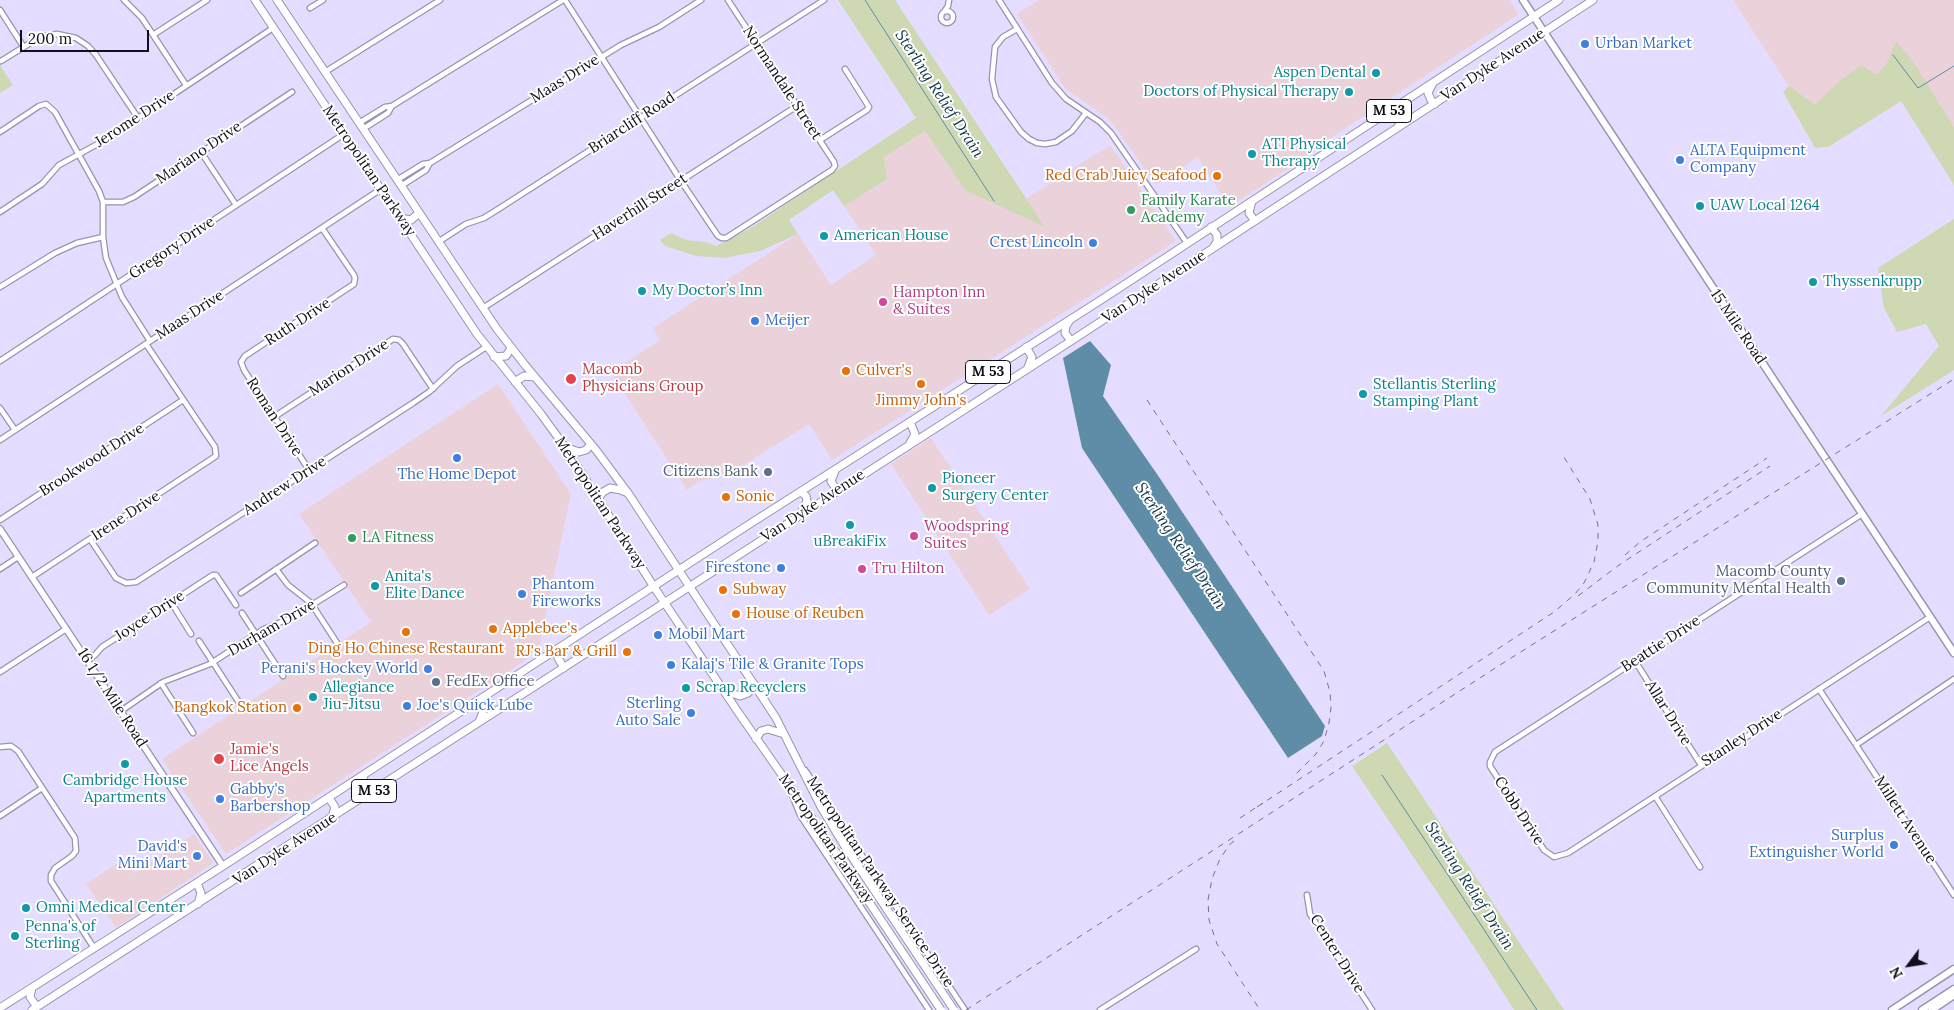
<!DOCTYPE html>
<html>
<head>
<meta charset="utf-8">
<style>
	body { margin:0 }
	#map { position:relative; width:1954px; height:1010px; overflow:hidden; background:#e5ddff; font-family:Lora,serif }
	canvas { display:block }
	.north { position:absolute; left:1884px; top:940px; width:50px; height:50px; -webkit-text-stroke:4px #fff; paint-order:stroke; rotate:239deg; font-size:14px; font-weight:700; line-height:20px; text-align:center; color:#120f1a }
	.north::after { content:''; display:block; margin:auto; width:18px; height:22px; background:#120f1a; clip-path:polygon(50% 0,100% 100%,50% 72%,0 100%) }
	.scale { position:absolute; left:20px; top:30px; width:129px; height:22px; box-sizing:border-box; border:2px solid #120f1a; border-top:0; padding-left:6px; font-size:15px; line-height:18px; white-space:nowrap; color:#120f1a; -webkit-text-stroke:4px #fff; paint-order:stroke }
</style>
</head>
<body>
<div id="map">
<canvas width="1954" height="1010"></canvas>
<div class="north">N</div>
<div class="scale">200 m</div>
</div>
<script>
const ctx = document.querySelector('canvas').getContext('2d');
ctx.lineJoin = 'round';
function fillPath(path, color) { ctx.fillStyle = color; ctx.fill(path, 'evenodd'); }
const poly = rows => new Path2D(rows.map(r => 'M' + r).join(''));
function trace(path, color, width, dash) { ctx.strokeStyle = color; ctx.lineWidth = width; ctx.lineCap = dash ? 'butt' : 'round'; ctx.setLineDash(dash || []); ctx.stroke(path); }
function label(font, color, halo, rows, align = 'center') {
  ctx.font = font + ' Lora,serif'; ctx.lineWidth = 4; ctx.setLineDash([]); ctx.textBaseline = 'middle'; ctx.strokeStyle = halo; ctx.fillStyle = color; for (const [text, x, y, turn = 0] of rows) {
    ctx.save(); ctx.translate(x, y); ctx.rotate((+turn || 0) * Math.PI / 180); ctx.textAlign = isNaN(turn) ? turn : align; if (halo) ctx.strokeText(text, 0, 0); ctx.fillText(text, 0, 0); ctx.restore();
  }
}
const commercial = poly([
	[1039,0,1510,0,1519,14,1326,141,1322,147,1229,207,1198,157,1156,185,1111,121,1065,88,1017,14],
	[1733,0,1954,0,1954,183,1901,101,1828,147],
	[925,131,965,190,1044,226,1026,199,1110,145,1176,241,832,460,809,424,729,474,700,481,687,490,611,372,660,340,653,328,798,234,831,285,876,255,844,206,887,179,884,157],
	[498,384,571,494,540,643,523,662,226,854,162,759,371,622,299,514],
	[931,438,1030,589,989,615,891,464],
	[194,834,213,863,116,928,86,884,124,859,135,873]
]);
const green = poly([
	[838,0,895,0,1045,227,965,190,925,131,884,157,887,179,844,206,833,190,789,220,798,234,760,251,724,258,696,256,665,246,660,240,671,233,686,240,706,242,716,246,726,241,749,229,916,118],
	[1896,41,1914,63,1954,127,1954,185,1901,101,1828,147,1815,148,1783,92,1789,86,1815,105,1841,80,1861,65,1877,75,1887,63],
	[0,65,13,85,0,93],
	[1954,219,1954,370,1881,416,1939,346,1926,324,1897,332,1884,308,1878,268],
	[1387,743,1564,1010,1514,1010,1476,950,1352,766]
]);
const water = poly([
	[1090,341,1111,365,1103,396,1159,477,1325,726,1322,736,1288,758,1082,448,1063,358]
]);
const stream = poly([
	[865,0,994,201],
	[1893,55,1918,88,1954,66],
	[1382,775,1537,1010]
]);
const minor = poly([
	[124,0,142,18,186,85],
	[565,0,681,181,718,236,722,238,726,238,832,170,835,166,834,162,728,0],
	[999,0,1052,83,1066,99,1100,122,1111,133,1187,243],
	[310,8,323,0],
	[0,10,23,46],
	'941 17a6 6 0 1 1 12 0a6 6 0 1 1-12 0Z',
	[944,12,948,6,949,0],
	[1017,29,1003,37,995,47,992,79,996,97,1021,132,1029,139,1037,143,1045,144,1056,142,1072,131,1086,113],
	[153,35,207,0],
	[1,61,40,37,57,34,76,38,88,46,96,55,138,118],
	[325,72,440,0],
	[359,123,385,107,392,106,563,0],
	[363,129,388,113,392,106],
	[0,132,39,106,46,104,55,112,99,191,103,202,103,237,106,258,122,297,150,341],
	[820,140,867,110,869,107,845,69],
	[201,152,236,205],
	[397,180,423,164,430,163,621,45,659,27,701,0],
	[401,186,426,170,430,163],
	[103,202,123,202,134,197,292,92],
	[0,212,42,184,59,165,105,140,273,28],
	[438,242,466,224,484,218,500,208,824,0],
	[0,287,55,253,77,243,103,237],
	[483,308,797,106],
	[0,361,344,134],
	[0,408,15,430],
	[274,417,393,339,399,340,403,344,433,389],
	[0,440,381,189],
	[309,470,244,370,241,362,245,356,354,284,355,278,354,275,322,228],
	[1862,514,1495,752,1490,762,1490,766,1544,850,1554,857,1568,853,1930,617],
	[0,520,183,400],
	[90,539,116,578,126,583,136,582,413,403,429,392,457,366,486,347],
	[0,569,18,557],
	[276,569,288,585,311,603,337,643],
	[32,577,216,456,215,447,146,344],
	[241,593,315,543],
	[171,602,191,634],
	[242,613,283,676],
	[199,641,240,704],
	[87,661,95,655,102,647,213,575,216,575,236,605],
	[1635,661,1701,765],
	[0,672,66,629],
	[1954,679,1856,745,1954,895],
	[161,683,193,733],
	[1819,689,1854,742],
	[121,711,163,682,210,664,264,629,291,618,344,585],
	[0,747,11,746,18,751,75,838,76,851,72,856,55,868,51,875,51,881,94,948],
	[805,770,965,1010],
	[790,790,800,815,929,1010],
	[1655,796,1700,867],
	[0,816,42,788],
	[1307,895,1310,914,1372,1010],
	[1100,1010,1196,949]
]);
const tertiary = poly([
	[0,529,223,866]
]);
const secondary = poly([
	[1523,0,1954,653],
	[1892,1010,1954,969],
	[1922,1010,1954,989],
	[1932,1010,1954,995]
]);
const primary = poly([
	[255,0,477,334,541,414,565,447,654,587,738,712,835,851],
	[277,0,497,329,525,365,596,450,628,493,776,718,821,807,844,845],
	[1433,83,1428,93,1431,100,1435,104],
	[1395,107,1400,111,1402,117,1398,127],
	[1252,201,1249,213,1255,221],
	[400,218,411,220,419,213],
	[1211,227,1217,235,1217,242,1213,248],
	[1070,320,1066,326,1065,333,1071,341],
	[1026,347,1032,357,1028,367],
	[494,357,506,356,511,348],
	[515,382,524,376,535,377],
	[910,422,915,434,910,443],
	[565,447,579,452,586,450,591,444],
	[835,471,831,481,837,491],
	[801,492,806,496,807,501,802,511],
	[598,499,603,492,610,488,621,490,628,493],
	[562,647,558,658,564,668],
	[724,691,740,696,748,693,755,685],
	[477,702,482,707,483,712,479,722],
	[756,739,761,731,768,729,784,734],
	[364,775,361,786,367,796],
	[329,798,335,807,332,818],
	[197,883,201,893,198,904],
	[32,988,30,997,37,1007],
	[0,1008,223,866,745,527,1104,298,1559,0],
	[32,1010,1071,341,1593,0]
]);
const rail = poly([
	[1147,400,1324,671,1330,692,1331,708,1329,723,1324,741,1316,754,1292,778],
	[1625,555,1640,542,1767,458],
	[1578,596,1619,565,1770,466],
	[1257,807,1554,612,1575,594,1584,583,1594,562,1598,541,1598,525,1590,499,1562,454],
	[1240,818,1263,803],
	[1234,841,1229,845,1219,861,1212,879,1208,900,1209,920,1217,944,1260,1010],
	[966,1010,1500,665,1954,379]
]);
const primaryBridge = poly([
	[844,845,954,1010],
	[835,851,941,1010]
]);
const markers = [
	[1585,44,5,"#3f7fe0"],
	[1376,73,5,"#0f9aa8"],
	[1349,92,5,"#0f9aa8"],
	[1252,154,5,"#0f9aa8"],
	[1680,160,5,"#3f7fe0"],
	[1217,176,5,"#e8710a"],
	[1700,206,5,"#0f9aa8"],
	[1131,210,5,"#2e9e5b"],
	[824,236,5,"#0f9aa8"],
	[1093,243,5,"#3f7fe0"],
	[1813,282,5,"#0f9aa8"],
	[642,291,5,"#0f9aa8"],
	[883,302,5,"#d1479c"],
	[755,321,5,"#3f7fe0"],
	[846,371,5,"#e8710a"],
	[571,379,6,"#e0444e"],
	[921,384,5,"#e8710a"],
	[1363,394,5,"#0f9aa8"],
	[457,458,5,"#3f7fe0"],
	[768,472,5,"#5c6f8a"],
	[932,488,5,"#0f9aa8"],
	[726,497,5,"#e8710a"],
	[850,525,5,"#0f9aa8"],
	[914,536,5,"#d1479c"],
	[352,538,5,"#2e9e5b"],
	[781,568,5,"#3f7fe0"],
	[862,569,5,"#d1479c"],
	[1841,581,5,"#5c6f8a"],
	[375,586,5,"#0f9aa8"],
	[723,590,5,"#e8710a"],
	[522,594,5,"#3f7fe0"],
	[736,614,5,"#e8710a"],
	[493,629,5,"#e8710a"],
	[406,632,5,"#e8710a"],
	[658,635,5,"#3f7fe0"],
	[627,652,5,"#e8710a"],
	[671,665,5,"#3f7fe0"],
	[428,669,5,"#3f7fe0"],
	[436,682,5,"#5c6f8a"],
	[686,688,5,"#0f9aa8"],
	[313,697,5,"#0f9aa8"],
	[407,706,5,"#3f7fe0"],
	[297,708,5,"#e8710a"],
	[691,713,5,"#3f7fe0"],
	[219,759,6,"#e0444e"],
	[125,764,5,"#0f9aa8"],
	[220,799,5,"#3f7fe0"],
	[1894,845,5,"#3f7fe0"],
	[197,856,5,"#3f7fe0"],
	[26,908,5,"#0f9aa8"],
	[15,936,5,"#0f9aa8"]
];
const shields = [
	[1389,111,45],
	[988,372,45],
	[374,791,45]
];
const shieldNames = [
	["M 53",1389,111],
	["M 53",988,372],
	["M 53",374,791]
];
const shopNames = [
	["Urban Market",1595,44],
	["ALTA Equipment",1690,151],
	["Company",1690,168],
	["Crest Lincoln",1083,243,"right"],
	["Meijer",765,321],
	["The Home Depot",457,475,"center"],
	["Firestone",771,568,"right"],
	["Phantom",532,585],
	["Fireworks",532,602],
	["Mobil Mart",668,635],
	["Kalaj's Tile & Granite Tops",681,665],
	["Perani's Hockey World",418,669,"right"],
	["Sterling",681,704,"right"],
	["Auto Sale",681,721,"right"],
	["Joe's Quick Lube",417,706],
	["Gabby's",230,790],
	["Barbershop",230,807],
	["Surplus",1884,836,"right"],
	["Extinguisher World",1884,853,"right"],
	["David's",187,847,"right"],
	["Mini Mart",187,864,"right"]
];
const streetNames = [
	["Van Dyke Avenue",1493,65,-33],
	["Maas Drive",565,79,-32],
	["Normandale Street",782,83,57],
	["Jerome Drive",135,119,-33],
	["Briarcliff Road",632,123,-33],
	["Mariano Drive",199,153,-34],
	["Metropolitan Parkway",369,171,56],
	["Haverhill Street",640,207,-33],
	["Gregory Drive",172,248,-34],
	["Van Dyke Avenue",1154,287,-33],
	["Maas Drive",190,315,-33],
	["Ruth Drive",298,322,-33],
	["15 Mile Road",1738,327,56],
	["Marion Drive",349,368,-33],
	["Roman Drive",274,417,57],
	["Brookwood Drive",92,460,-33],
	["Andrew Drive",285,486,-33],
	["Metropolitan Parkway",600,503,57],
	["Van Dyke Avenue",813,506,-33],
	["Irene Drive",126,516,-33],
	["Joyce Drive",150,616,-33],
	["Durham Drive",272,628,-30],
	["Beattie Drive",1661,644,-33],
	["16 1/2 Mile Road",112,698,57],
	["Allar Drive",1668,713,58],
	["Stanley Drive",1742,738,-33],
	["Cobb Drive",1519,811,57],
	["Millett Avenue",1905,820,57],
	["Metropolitan Parkway",826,839,55],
	["Van Dyke Avenue",285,849,-33],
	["Metropolitan Parkway Service Drive",880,882,56],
	["Center Drive",1337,954,58]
];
const cultureNames = [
	["Aspen Dental",1366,73,"right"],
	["Doctors of Physical Therapy",1339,92,"right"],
	["ATI Physical",1262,145],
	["Therapy",1262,162],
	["UAW Local 1264",1710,206],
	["American House",834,236],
	["Thyssenkrupp",1823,282],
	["My Doctor’s Inn",652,291],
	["Stellantis Sterling",1373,385],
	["Stamping Plant",1373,402],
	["Pioneer",942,479],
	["Surgery Center",942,496],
	["uBreakiFix",850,542,"center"],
	["Anita's",385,577],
	["Elite Dance",385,594],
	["Allegiance",323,688],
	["Jiu-Jitsu",323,705],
	["Scrap Recyclers",696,688],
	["Cambridge House",125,781,"center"],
	["Apartments",125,798,"center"],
	["Omni Medical Center",36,908],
	["Penna's of",25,927],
	["Sterling",25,944]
];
const foodNames = [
	["Red Crab Juicy Seafood",1207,176,"right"],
	["Culver's",856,371],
	["Jimmy John's",921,401,"center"],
	["Sonic",736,497],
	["Subway",733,590],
	["House of Reuben",746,614],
	["Applebee's",503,629],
	["Ding Ho Chinese Restaurant",406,649,"center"],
	["RJ's Bar & Grill",617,652,"right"],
	["Bangkok Station",287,708,"right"]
];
const leisureNames = [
	["Family Karate",1141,201],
	["Academy",1141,218],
	["LA Fitness",362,538]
];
const hotelNames = [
	["Hampton Inn",893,293],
	["& Suites",893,310],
	["Woodspring",924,527],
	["Suites",924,544],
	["Tru Hilton",872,569]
];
const healthNames = [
	["Macomb",582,370],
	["Physicians Group",582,387],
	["Jamie's",230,750],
	["Lice Angels",230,767]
];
const serviceNames = [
	["Citizens Bank",758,472],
	["Macomb County",1831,572],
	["Community Mental Health",1831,589],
	["FedEx Office",446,682,"left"]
];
const waterNames = [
	["Sterling Relief Drain",939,94,57],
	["Sterling Relief Drain",1180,546,56],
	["Sterling Relief Drain",1469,886,57]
];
fillPath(commercial, '#ead1da');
fillPath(green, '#ced8b3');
fillPath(water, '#5f8ca6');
trace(stream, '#5f8ca6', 1);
trace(minor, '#9992b1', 7);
trace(tertiary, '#9992b1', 8);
trace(secondary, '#9992b1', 9);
trace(primary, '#9992b1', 9);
trace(minor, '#fff', 4.5);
trace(tertiary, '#fff', 5.5);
trace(secondary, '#fff', 6);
trace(primary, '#fff', 7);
trace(rail, '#767187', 1, [6, 6]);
trace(primaryBridge, '#9992b1', 9, []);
trace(primaryBridge, '#fff', 7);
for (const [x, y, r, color] of markers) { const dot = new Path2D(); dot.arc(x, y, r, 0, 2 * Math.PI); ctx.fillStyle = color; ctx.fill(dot); trace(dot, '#fff', 2); }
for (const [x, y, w] of shields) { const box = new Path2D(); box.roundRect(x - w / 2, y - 11.5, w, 23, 4); ctx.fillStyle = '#fff'; ctx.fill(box); trace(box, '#120f1a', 1); }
label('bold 14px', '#120f1a', null, shieldNames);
label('15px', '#366cbe', '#fff', shopNames, 'left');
label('15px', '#120f1a', '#fff', streetNames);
label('15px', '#0d838f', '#fff', cultureNames, 'left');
label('15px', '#c56008', '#fff', foodNames, 'left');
label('15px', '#27864d', '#fff', leisureNames, 'left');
label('15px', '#b23c85', '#fff', hotelNames, 'left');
label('15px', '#be3a42', '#fff', healthNames, 'left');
label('15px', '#4e5e75', '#fff', serviceNames, 'right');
label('italic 16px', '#0f364a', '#fff', waterNames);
</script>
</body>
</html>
